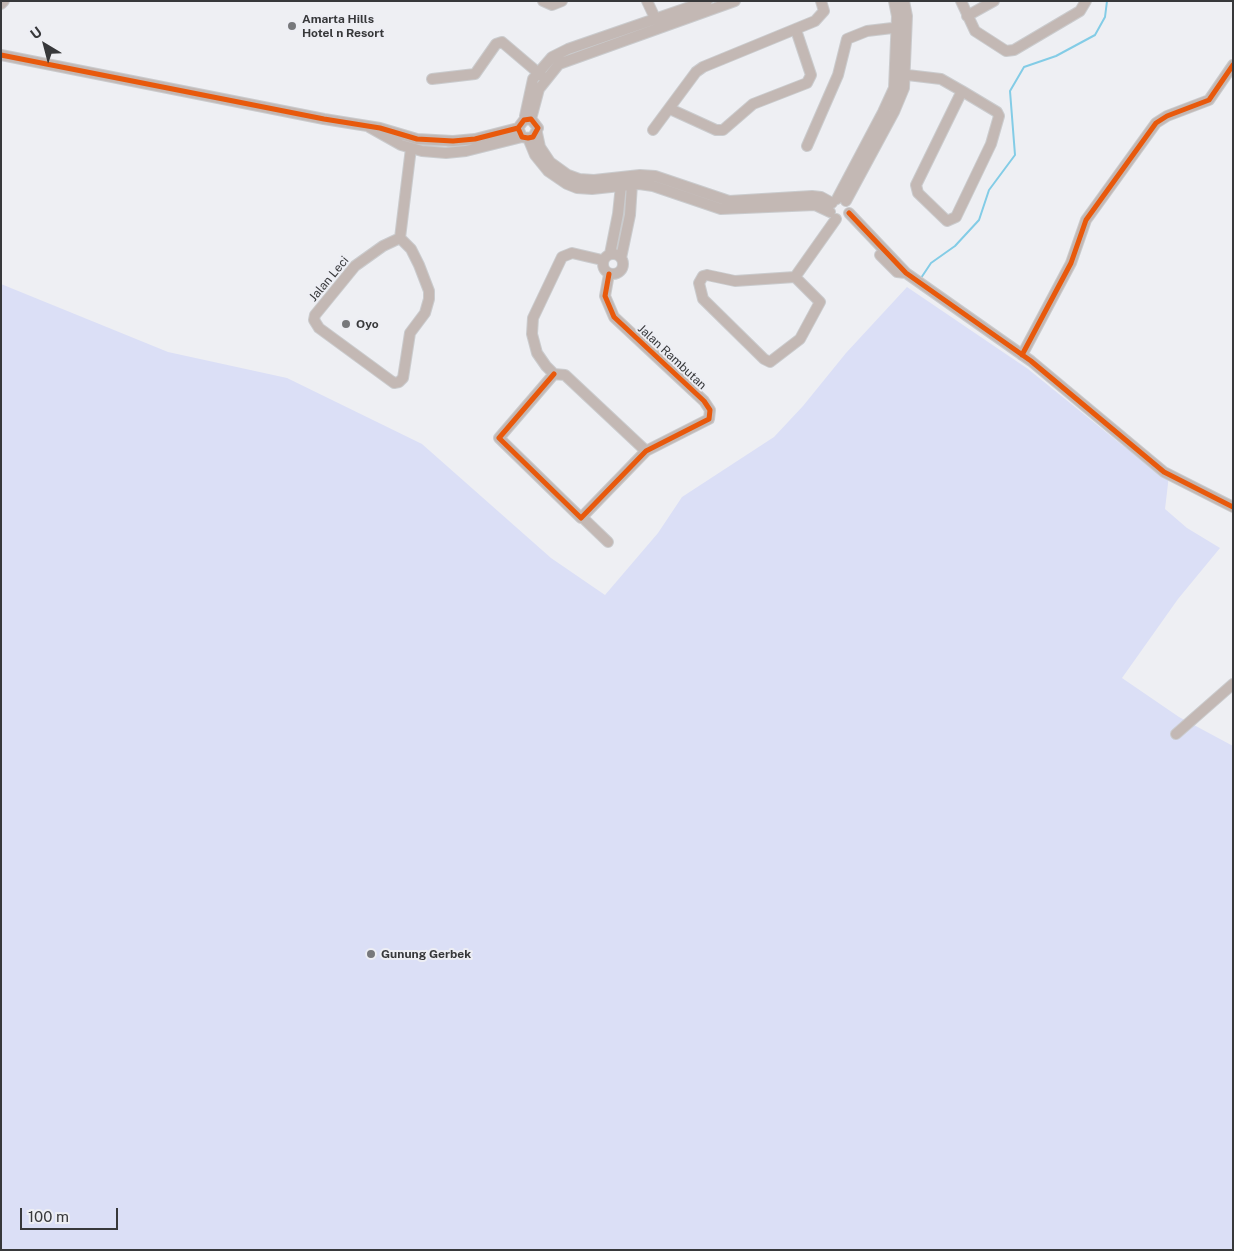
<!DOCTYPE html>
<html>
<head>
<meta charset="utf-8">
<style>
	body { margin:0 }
	#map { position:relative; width:1234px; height:1251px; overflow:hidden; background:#eeeff3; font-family:"Public Sans",sans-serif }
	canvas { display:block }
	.frame { position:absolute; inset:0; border:2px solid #37383a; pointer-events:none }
	.north { position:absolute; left:20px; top:20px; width:50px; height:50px; -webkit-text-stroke:4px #edeef4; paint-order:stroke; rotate:323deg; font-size:14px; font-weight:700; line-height:20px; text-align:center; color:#37383a }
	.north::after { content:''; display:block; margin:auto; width:18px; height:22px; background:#37383a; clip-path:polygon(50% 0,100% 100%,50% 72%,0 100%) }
	.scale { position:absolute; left:20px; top:1208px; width:98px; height:22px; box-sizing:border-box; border:2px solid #37383a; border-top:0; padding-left:6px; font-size:15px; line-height:18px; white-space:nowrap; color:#37383a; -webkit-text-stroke:4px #edeef4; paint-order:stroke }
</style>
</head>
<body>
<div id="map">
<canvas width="1234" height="1251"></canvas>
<div class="frame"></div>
<div class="north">U</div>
<div class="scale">100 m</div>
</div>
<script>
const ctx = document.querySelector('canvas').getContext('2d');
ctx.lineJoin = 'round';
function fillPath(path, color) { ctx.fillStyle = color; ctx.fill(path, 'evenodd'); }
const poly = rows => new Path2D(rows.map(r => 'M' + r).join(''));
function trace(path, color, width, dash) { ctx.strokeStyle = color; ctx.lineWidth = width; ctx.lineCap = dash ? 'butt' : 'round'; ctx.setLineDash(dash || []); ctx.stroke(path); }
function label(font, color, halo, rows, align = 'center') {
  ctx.font = font + ' "Public Sans",sans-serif'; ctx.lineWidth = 4; ctx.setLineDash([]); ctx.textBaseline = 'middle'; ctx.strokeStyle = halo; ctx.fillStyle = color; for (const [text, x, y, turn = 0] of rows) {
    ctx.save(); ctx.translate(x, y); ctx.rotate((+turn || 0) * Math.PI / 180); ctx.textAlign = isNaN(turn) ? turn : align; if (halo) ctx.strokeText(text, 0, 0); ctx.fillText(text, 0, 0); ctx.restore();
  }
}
const green = poly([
	[1,284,168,352,287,378,422,444,551,558,605,595,658,533,682,497,774,437,803,406,846,353,907,287,1028,369,1122,445,1169,475,1165,509,1187,528,1220,548,1178,599,1122,678,1179,717,1233,746,1233,1250,1,1250]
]);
const stream = poly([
	[921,278,931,263,955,246,979,220,989,190,1015,155,1010,91,1024,67,1056,56,1095,35,1105,17,1107,1]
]);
const minor = poly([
	[543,1,552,5,562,1],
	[647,1,655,18],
	[961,1,975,31,1006,51,1014,50,1080,11,1086,1],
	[1,4,4,1],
	[967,16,994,1],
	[1,55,324,119,380,128,417,139,453,141,475,139,518,128,524,120,531,119,538,128,533,137,528,138,522,137,518,128],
	[899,74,941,79,962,91],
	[432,79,475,74,496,44,502,42,542,76],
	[962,91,997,112,999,116,991,144,956,217,947,221,918,193,916,185,962,91],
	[670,109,716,130,723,130,753,104,807,83,811,75,796,30],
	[525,116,533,79,552,57,568,49,707,1],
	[531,119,539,89,559,64,735,1],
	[369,127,401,145,422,151,446,153,466,151,522,137],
	[653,130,696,72,703,67,815,21,824,11,821,1],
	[537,133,540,147,550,162,568,175,579,179,594,180,640,175,655,176,729,201,812,196,821,197,832,203],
	[528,138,535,155,548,171,567,184,577,188,592,189,639,184,653,186,721,209,815,205,830,212],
	[807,146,838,75,847,39,867,31,901,27],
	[837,199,883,112,894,88,897,16,894,1],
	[846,201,894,112,904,88,907,16,904,1],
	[849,213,906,273,1031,361,1164,472,1233,507],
	[400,238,383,246,355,266,315,315,314,320,319,328,394,383,399,382,403,378,410,333,425,313,429,299,429,291,419,265,411,249,400,238,411,148],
	'603 264a10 10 0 1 1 20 0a10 10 0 1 1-20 0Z',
	[610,254,618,214,621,185],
	[880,255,897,272,906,273],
	[621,258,630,215,632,184],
	[602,260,572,253,562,257,533,318,532,334,537,353,546,366,554,374,565,375,646,451],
	[707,275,735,281,795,277,820,302,800,339,770,362,764,359,703,299,699,283,703,276,707,275],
	[795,277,836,219],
	[1022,355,1071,263,1086,220,1156,123,1167,116,1209,100,1233,65],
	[554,374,499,438,581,518,646,451,709,419,710,410,704,401,614,317,605,296,609,274],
	[583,518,608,542],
	[1176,734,1233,684]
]);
const cycleway = poly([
	[1,55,324,119,380,128,417,139,453,141,475,139,518,128,524,120,531,119,538,128,533,137,528,138,522,137,518,128],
	[849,213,906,273,1031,361,1164,472,1233,507],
	[1022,355,1071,263,1086,220,1156,123,1167,116,1209,100,1233,65],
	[554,374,499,438,581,518,646,451,709,419,710,410,704,401,614,317,605,296,609,274]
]);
const markers = [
	[292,26,5,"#77787b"],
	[346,324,5,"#77787b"],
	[371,954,5,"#77787b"]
];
const poiNames = [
	["Amarta Hills",302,19],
	["Hotel n Resort",302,33],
	["Oyo",356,324],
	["Gunung Gerbek",381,954]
];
const streetNames = [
	["Jalan Leci",329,279,-50],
	["Jalan Rambutan",672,357,43]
];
fillPath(green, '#dbdff6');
trace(stream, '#83cce6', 2);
trace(minor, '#cacbcd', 12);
trace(minor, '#c3b8b4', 10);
trace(cycleway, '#e8590c', 5);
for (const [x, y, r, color] of markers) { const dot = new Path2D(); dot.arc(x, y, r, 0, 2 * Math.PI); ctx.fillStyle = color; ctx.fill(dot); trace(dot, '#edeef4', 2); }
label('bold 12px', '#37383a', '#edeef4', poiNames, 'left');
label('12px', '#37383a', '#edeef4', streetNames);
</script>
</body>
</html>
